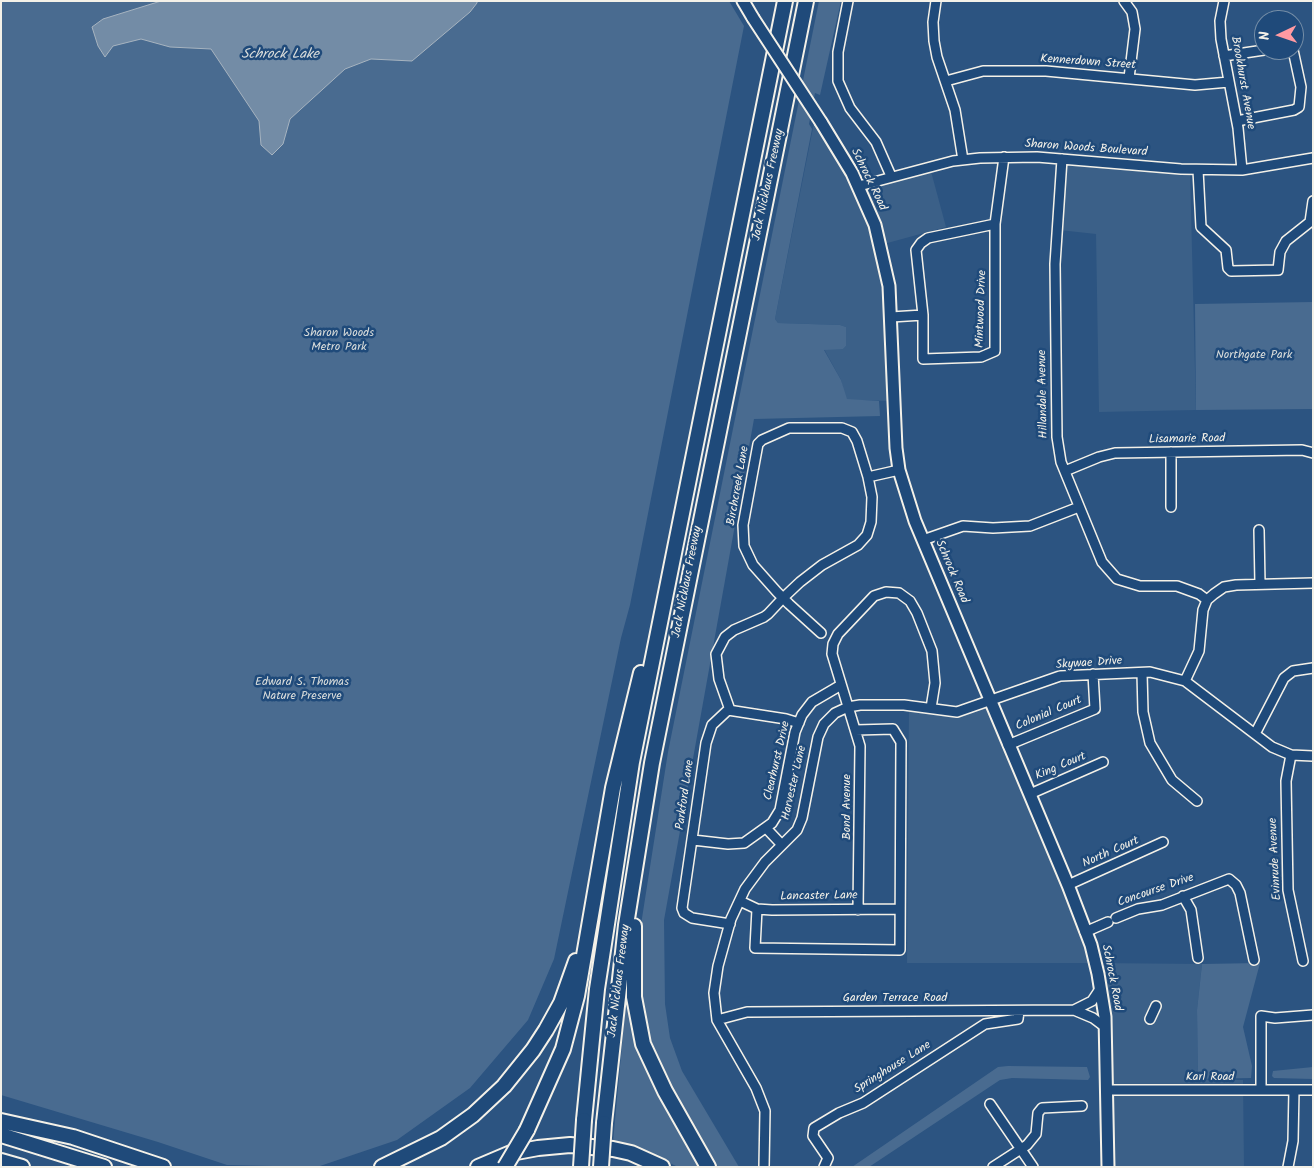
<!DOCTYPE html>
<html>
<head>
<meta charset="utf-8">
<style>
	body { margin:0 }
	#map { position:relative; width:1314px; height:1168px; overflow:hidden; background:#2c5481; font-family:Kalam,sans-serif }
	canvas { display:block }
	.frame { position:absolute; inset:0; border:2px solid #f4f1e8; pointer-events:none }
	.north { position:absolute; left:1254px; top:10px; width:50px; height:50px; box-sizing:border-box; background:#1f4a7a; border:1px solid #748da6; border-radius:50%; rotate:267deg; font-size:14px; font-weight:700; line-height:20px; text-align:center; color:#f4f1e8 }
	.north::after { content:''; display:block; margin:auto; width:18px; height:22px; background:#ff9aa2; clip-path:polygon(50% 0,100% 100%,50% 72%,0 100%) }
</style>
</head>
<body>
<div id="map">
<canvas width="1314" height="1168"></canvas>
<div class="frame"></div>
<div class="north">N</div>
</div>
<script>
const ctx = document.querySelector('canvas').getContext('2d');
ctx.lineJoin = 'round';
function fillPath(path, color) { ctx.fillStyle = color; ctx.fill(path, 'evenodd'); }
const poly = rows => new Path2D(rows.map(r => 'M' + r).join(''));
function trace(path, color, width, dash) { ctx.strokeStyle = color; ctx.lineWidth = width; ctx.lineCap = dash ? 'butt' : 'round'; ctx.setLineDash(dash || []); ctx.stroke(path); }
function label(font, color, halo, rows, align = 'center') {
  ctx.font = font + ' Kalam,sans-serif'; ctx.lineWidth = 5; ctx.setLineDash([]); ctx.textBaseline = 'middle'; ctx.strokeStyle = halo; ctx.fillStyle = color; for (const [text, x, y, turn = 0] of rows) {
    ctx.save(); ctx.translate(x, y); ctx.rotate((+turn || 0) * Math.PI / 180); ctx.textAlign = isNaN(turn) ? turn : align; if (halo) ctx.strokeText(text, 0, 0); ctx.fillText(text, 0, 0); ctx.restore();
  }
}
const built = poly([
	[816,113,861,187,929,164,946,227,880,245,893,401,847,400,844,396,841,380,824,349,843,349,846,346,846,327,840,325,778,323,775,319],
	[1070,160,1190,170,1196,410,1099,412,1096,234,1059,230,1065,168],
	[989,702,1084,928,1093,963,1202,964,1197,1010,1198,1079,1243,1080,1244,1167,1105,1167,1103,1024,1093,963,907,963,909,705,954,711]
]);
const green = poly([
	[1,1,729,1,744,26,630,605,621,638,554,959,528,1020,470,1088,397,1140,317,1167,227,1165,158,1142,1,1095],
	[819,1,841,1,820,95,815,93,809,124,812,129,775,319,778,323,840,325,846,327,846,346,843,349,824,350,841,380,847,399,879,401,880,416,754,419,664,920,665,1004,670,1038,682,1071,739,1167,712,1167,655,1066,639,1009,640,931,668,752],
	[1313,302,1313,409,1196,410,1195,304],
	[1260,963,1243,1027,1252,1066,1251,1078,1198,1079,1197,1010,1202,964],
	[627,991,631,1008,702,1167,678,1167,645,1151,613,1142],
	[1008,1066,1087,1067,1090,1077,1088,1080,1012,1078,1000,1080,869,1167,852,1167,998,1067],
	[1313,1067,1313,1079,1274,1078,1272,1076,1273,1071]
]);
const water = poly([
	[161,1,477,1,477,3,470,12,412,61,371,59,345,69,290,119,283,144,272,155,261,145,259,121,211,49,170,47,141,39,113,46,105,57,98,46,92,27,103,19,161,1]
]);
const minor = poly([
	[848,1,838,52,838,81,850,108,876,142,891,176],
	[936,1,933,22,934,41,937,57,955,110,963,160],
	[1124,1,1132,12,1135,29,1129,78],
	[1224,1,1220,21,1221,39,1238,128,1242,170],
	[1224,56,1264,50],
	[946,81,983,71,1046,71,1195,85,1229,82],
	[1237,121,1294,110,1299,107,1301,87,1293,50],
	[1062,159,1055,264,1057,437,1061,462,1102,562,1117,579,1140,586,1177,586,1199,594,1207,600],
	[1198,170,1201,227,1226,250,1228,268,1231,271,1278,270,1280,252,1286,241,1310,222,1313,201],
	[859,186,953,161,980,158,1037,157,1181,169,1242,170,1313,158],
	[995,224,928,238,921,243,916,250,923,315,923,359,981,357,995,351,995,224,1004,157],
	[891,317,923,315],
	[1171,452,1171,507],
	[1065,471,1099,457,1115,453,1302,450,1313,453],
	[868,477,899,470],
	[1259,530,1260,584],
	[923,540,963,526,993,528,1030,526,1079,507],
	[1142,673,1143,712,1150,743,1172,780,1197,801],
	[1185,681,1199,651,1203,610,1207,600,1214,594,1224,587,1236,585,1313,583],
	[730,710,719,679,716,654,725,637,734,630,764,617,768,614,783,598,800,582,822,565,858,545,867,535,871,522,872,497,868,477,857,441,852,432,842,428,789,428,762,440,758,444,743,525,744,546,753,565,777,592,789,604,821,633],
	[1255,734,1284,678,1293,671,1313,668],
	[1008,745,1095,709,1093,674],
	[1291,755,1286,781,1288,890,1303,961],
	[1030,794,1103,762],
	[766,828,782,845],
	[693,840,728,844,744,843,772,823,780,810,795,732,802,715,812,702,841,685],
	[1068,885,1163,842],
	[1183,896,1191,910,1198,958],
	[740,901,757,909,772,910,900,909],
	[757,909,755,948,900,950,901,742,893,729,856,730],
	[858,910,860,746,832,654,833,644,838,634,874,596,886,592,899,593,910,601,917,613,932,651,935,683,931,708],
	[1116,918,1138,909,1162,905,1229,879,1236,885,1240,893,1254,960],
	[730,924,692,918,684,913,682,908,706,743,712,725,728,710,786,719,799,723],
	[1085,932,1108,922],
	[1074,1010,1093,1018,1105,1027],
	[1150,1019,1156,1006],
	[717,1020,747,1012,1074,1010,1092,1001,1100,989],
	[1107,1090,1313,1090],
	[1261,1090,1261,1016,1275,1018,1313,1015],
	[990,1104,1033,1167],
	[764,1167,765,1111,756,1088,717,1020,714,993,718,966,731,919,745,889,765,862,797,830,802,818,818,737,824,724,835,713,848,707,860,705,904,705,957,712,1060,676,1150,672,1185,681,1272,747,1291,755,1313,756],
	[824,1167,828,1158,813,1136,814,1128,839,1113,863,1103,985,1024,1018,1019,1019,1011],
	[993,1167,1027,1145,1036,1134,1038,1113,1042,1108,1082,1106],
	[1288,1167,1293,1141,1294,1090]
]);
const major = poly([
	[743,1,753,18],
	[821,122,852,173,875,225,889,286,896,448,899,470,915,521,1068,885,1091,945,1098,974,1105,1017,1108,1167]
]);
const highway = poly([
	[634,926,634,997,643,1044,665,1091,708,1167],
	[584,1120,597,989,632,762,785,1],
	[1,1121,73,1137,163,1167],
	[604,1123,626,925,652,763,806,1],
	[527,1130,563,1049,577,996,613,788,641,673],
	[1,1135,104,1167],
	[1,1161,22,1167],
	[382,1167,441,1138,473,1115,504,1086,533,1050,546,1030,561,1003,576,961],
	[478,1167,511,1153,538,1148,570,1145,613,1149,631,1153,662,1167]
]);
const majorBridge = poly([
	[753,18,821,122]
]);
const highwayBridge = poly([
	[505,1167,527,1130],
	[581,1167,584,1120],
	[601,1167,604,1123]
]);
const streetNames = [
	["Kennerdown Street",1088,63,4],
	["Brookhurst Avenue",1242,83,80],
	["Sharon Woods Boulevard",1086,149,4],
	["Schrock Road",868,180,64],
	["Jack Nicklaus Freeway",769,185,-78],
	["Mintwood Drive",982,309,-88],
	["Hillandale Avenue",1044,394,-91],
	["Lisamarie Road",1187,440,-1],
	["Birchcreek Lane",739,486,-80],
	["Schrock Road",951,572,67],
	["Jack Nicklaus Freeway",688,582,-79],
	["Skywae Drive",1089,664,-4],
	["Colonial Court",1049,714,-23],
	["Clearhurst Drive",778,761,-77],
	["King Court",1061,767,-23],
	["Harvester Lane",795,783,-77],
	["Parkford Lane",686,795,-82],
	["Bond Avenue",848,807,-90],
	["North Court",1111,853,-24],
	["Evinrude Avenue",1276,859,-93],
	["Concourse Drive",1156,891,-19],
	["Lancaster Lane",819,897,-1],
	["Schrock Road",1111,978,79],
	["Jack Nicklaus Freeway",620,981,-83],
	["Garden Terrace Road",895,999],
	["Springhouse Lane",893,1068,-32],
	["Karl Road",1210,1078]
];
const parkNames = [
	["Sharon Woods",339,334],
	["Metro Park",339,348],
	["Northgate Park",1254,356],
	["Edward S. Thomas",302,683],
	["Nature Preserve",302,697]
];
const waterNames = [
	["Schrock Lake",280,56]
];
fillPath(built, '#3b6088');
fillPath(green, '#496b90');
fillPath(water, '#738ca6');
trace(water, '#a7b4c0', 1);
trace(minor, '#f4f1e8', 12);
trace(major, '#f4f1e8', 15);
trace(highway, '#f4f1e8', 18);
trace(minor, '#1f4a7a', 9);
trace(major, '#1f4a7a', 11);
trace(highway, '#1f4a7a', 14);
trace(majorBridge, '#f4f1e8', 15, []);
trace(highwayBridge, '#f4f1e8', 18, []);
trace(majorBridge, '#1f4a7a', 11);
trace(highwayBridge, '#1f4a7a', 14);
label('12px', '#f4f1e8', '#1f4a7a', streetNames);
label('12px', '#dadddb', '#1f4a7a', parkNames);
label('italic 14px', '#dadddb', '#1f4a7a', waterNames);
</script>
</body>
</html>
